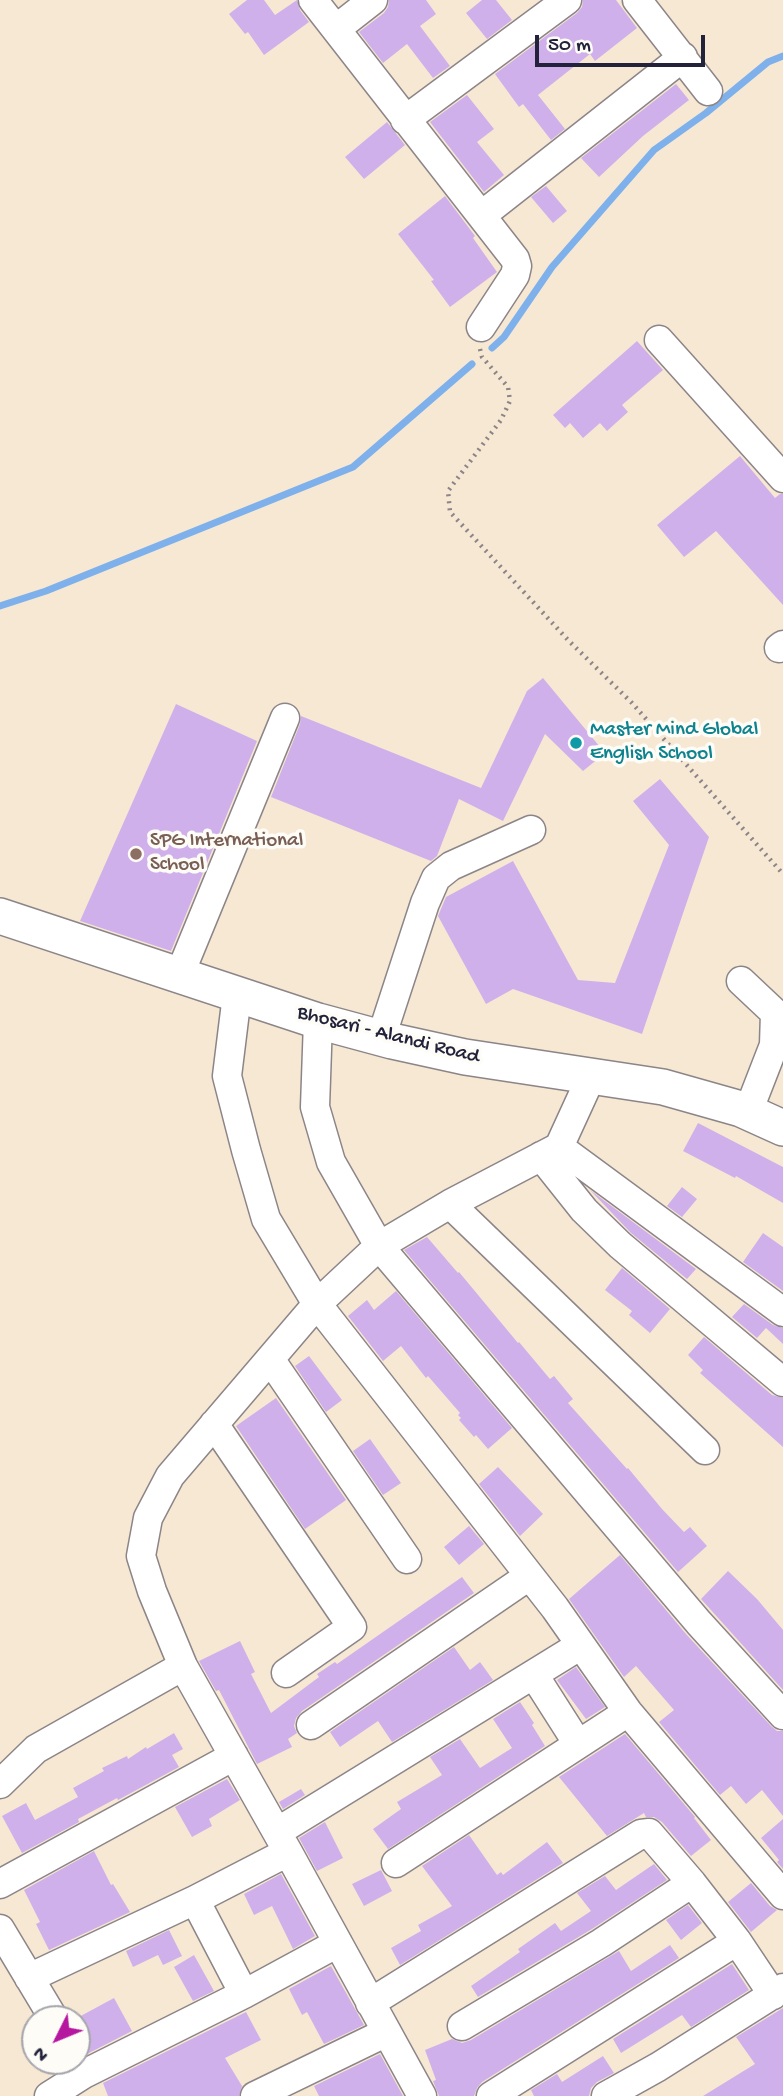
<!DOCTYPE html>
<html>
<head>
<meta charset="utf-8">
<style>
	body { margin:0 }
	#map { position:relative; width:783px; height:2096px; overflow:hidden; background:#f7e8d4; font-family:"Gochi Hand",sans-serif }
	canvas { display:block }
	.north { position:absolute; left:21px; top:2005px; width:70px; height:70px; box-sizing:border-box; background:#fdfcf7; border:2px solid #a5a5ac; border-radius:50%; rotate:227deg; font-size:19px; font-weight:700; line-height:28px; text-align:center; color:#22223b }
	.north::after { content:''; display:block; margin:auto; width:24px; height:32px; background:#b5179e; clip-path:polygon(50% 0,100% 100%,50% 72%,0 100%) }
	.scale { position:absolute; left:535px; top:35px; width:170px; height:32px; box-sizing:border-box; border:4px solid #22223b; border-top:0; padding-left:9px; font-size:21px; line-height:24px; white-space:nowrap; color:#22223b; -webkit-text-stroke:5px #fdfcf7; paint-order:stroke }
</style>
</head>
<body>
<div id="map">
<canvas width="783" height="2096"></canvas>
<div class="north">N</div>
<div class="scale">50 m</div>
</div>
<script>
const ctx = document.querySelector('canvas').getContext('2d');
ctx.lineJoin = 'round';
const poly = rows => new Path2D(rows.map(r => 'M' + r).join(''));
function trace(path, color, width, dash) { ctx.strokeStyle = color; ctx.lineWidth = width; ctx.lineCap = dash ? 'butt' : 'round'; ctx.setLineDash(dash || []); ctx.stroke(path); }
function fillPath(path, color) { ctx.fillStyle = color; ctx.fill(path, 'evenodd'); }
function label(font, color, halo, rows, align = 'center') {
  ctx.font = font + ' "Gochi Hand",sans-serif'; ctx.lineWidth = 7; ctx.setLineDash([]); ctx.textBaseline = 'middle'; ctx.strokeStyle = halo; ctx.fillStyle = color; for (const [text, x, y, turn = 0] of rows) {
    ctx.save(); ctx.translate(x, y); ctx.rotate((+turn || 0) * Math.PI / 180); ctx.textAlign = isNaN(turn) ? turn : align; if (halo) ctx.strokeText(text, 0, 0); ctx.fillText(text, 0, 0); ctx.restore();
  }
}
const stream = poly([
	[492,348,504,337,552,267,654,150,706,113,768,62,783,56],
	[0,606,46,591,353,467,472,364]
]);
const building = poly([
	[247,0,264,0,275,15,297,0,300,10,309,22,264,55,248,32,245,34,229,14],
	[389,0,426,0,436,14,420,26,450,66,433,78,407,44,383,63,359,32,384,13,388,7],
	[482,0,496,0,512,20,487,39,466,13],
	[583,0,616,0,637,28,595,61,590,54,538,95,565,129,551,140,523,104,519,107,495,74,577,13,582,7],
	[676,84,689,100,643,136,599,177,581,158],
	[467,95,494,129,477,142,504,175,484,192,430,122],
	[387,122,405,145,364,179,345,157],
	[546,186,567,211,553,223,531,197],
	[445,196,475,236,473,238,497,272,450,307,431,281,434,280,398,234],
	[637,341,663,370,622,405,628,412,607,431,600,423,583,438,570,423,565,428,553,415],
	[740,456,775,498,780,494,783,494,783,605,716,531,684,557,657,525],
	[543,678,605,753,583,771,545,734,503,821,459,799,437,856,431,861,271,797,300,724,301,716,481,788,527,691],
	[176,704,257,741,171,951,80,921],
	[660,779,709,837,642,1034,513,989,486,1004,438,916,446,897,513,861,578,980,615,983,669,845,633,801],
	[698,1123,783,1167,783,1203,736,1176,735,1178,683,1151],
	[682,1187,697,1199,682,1217,667,1206],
	[590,1190,696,1269,687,1279,631,1233],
	[763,1233,783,1247,783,1291,743,1262],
	[427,1237,458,1273,459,1272,518,1343,519,1342,550,1379,554,1376,573,1399,568,1403,627,1469,628,1468,662,1509,684,1532,690,1527,707,1546,678,1572,404,1250],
	[622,1268,670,1309,650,1333,629,1315,632,1311,605,1290],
	[396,1291,512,1428,488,1449,476,1435,474,1437,459,1420,461,1418,458,1415,460,1413,428,1376,426,1378,401,1346,383,1361,348,1316,367,1300,374,1310],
	[744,1304,773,1325,783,1328,783,1344,766,1328,757,1338,732,1317],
	[704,1337,772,1395,783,1398,783,1447,700,1373,703,1370,688,1355],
	[309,1356,342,1400,326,1412,295,1366],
	[276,1398,346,1500,305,1529,236,1426],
	[370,1439,401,1483,383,1495,353,1451],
	[498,1467,543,1514,520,1536,479,1484],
	[469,1526,484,1544,459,1565,444,1547],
	[620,1555,686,1634,771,1726,777,1731,783,1731,783,1816,762,1790,746,1804,731,1786,720,1795,659,1722,674,1710,636,1666,624,1677,569,1599],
	[728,1571,757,1599,783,1630,783,1690,701,1599],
	[462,1577,474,1593,302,1711,296,1718,294,1726,297,1733,288,1739,292,1747,257,1764,219,1690,216,1691,199,1661,240,1641,255,1672,251,1674,271,1713,319,1677,317,1674,335,1662,337,1664],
	[454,1647,470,1670,480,1662,493,1680,392,1742,378,1721,340,1747,330,1732],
	[576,1667,605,1707,586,1719,557,1680],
	[520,1702,534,1723,532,1725,545,1746,388,1849,373,1829,401,1809,397,1802,442,1775,430,1757,460,1739,480,1768,512,1748,493,1719],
	[174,1733,183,1749,172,1755,179,1767,118,1800,117,1798,78,1819,79,1822,22,1853,2,1816,26,1803,35,1820,78,1797,73,1788,104,1771,102,1768,127,1756,128,1759,146,1747,147,1749],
	[625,1734,695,1817,694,1818,711,1840,691,1856,662,1822,654,1817,646,1817,644,1813,607,1836,559,1777],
	[227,1779,240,1800,209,1819,212,1826,192,1837,175,1807],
	[301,1789,305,1795,283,1809,279,1802],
	[783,1819,783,1869,777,1862,779,1860,761,1838],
	[325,1822,343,1858,317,1871,299,1838],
	[469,1835,497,1875,501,1872,503,1875,547,1842,563,1863,400,1965,391,1948,421,1931,418,1925,452,1906,422,1866],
	[94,1851,111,1885,113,1884,130,1912,49,1950,36,1924,40,1922,24,1890],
	[654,1864,667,1880,592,1929,478,1997,471,1986,520,1952,518,1949,555,1923,561,1931,591,1911,577,1893,605,1876,616,1890],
	[381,1870,392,1891,364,1906,352,1884],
	[281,1874,315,1936,293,1949,272,1906,254,1915,244,1894],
	[751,1883,770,1906,777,1910,751,1932,728,1902],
	[688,1905,702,1923,681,1940,666,1920],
	[169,1930,182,1956,163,1965,158,1955,133,1967,126,1951],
	[670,1945,679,1958,482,2082,477,2088,474,2096,439,2096,433,2081,436,2080,425,2050,452,2039,462,2043,471,2040,619,1951,631,1971],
	[194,1955,214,1991,193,2001,174,1967],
	[732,1964,749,1990,691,2027,682,2015,621,2053,613,2039],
	[331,1966,364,2025,324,2044,307,2012,302,2015,289,1989],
	[114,1998,132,2031,87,2054,77,2036,77,2018],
	[783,2008,783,2096,703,2096,755,2064,736,2037],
	[246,2012,261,2040,225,2058,242,2086,239,2096,108,2096,103,2083],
	[380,2054,403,2096,319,2096,314,2086],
	[603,2056,614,2073,597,2082,591,2088,589,2096,534,2096,531,2090,557,2074,562,2082]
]);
const path = poly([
	[480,349,482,357,508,387,510,401,501,420,448,491,450,512,568,640,632,703,783,874]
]);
const minor = poly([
	[313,0,515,259,517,266,515,275,481,327],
	[637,0,708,91],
	[336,29,373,0],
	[405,120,567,0],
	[482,215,683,57],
	[659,340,783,478],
	[779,648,783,645],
	[179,976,285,718],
	[741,981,775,1013,774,1045,748,1112],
	[318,1021,315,1107,331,1162,379,1246,699,1623,783,1715],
	[381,1038,425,903,436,878,451,866,531,830],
	[592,1075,559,1147,450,1204,379,1246,317,1304,555,1608,628,1712,783,1895],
	[559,1147,783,1312],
	[541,1156,584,1210,620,1245,783,1382],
	[450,1204,705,1450],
	[270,1359,407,1559],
	[214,1424,352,1627,286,1673],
	[183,1666,288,1852,422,2096],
	[534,1675,578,1744],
	[311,1725,529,1576],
	[0,1784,36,1749,183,1666,152,1591,141,1556,148,1518,170,1476,317,1304,266,1219,246,1150,227,1076,237,995],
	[277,1832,581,1645],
	[396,1863,628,1712],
	[0,1884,234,1756],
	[195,1900,288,1852],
	[0,1929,54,2019],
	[737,1941,773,1995],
	[29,1978,195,1900,244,1994,84,2074,49,2096],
	[244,1994,338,1943],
	[370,2003,641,1834,649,1833,692,1883,737,1941,491,2096],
	[462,2026,601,1943,692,1883],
	[255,2096,387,2032],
	[606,2096,658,2067,783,1988]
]);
const major = poly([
	[0,916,318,1021,392,1041,465,1057,663,1087,741,1109,783,1128]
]);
const markers = [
	[576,743,7,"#0f9aa8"],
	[136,854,7,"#8d6e63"]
];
const cultureNames = [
	["Master Mind Global",590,731],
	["English School",590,755]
];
const educationNames = [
	["SPG International",150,842],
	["School",150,866]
];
const streetNames = [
	["Bhosari - Alandi Road",388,1036,14]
];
trace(stream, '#7eb1eb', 7);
fillPath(building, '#d0b0eb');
trace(minor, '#8c8588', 31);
trace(major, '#8c8588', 38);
trace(path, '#8c8588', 4.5, [2, 5]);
trace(minor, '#fff', 28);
trace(major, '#fff', 35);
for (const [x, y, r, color] of markers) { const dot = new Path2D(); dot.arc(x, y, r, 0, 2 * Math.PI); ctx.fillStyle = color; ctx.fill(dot); trace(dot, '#fdfcf7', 2.5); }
label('21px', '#0d838f', '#fdfcf7', cultureNames, 'left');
label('21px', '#785e54', '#fdfcf7', educationNames, 'left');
label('21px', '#22223b', '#fdfcf7', streetNames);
</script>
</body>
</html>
